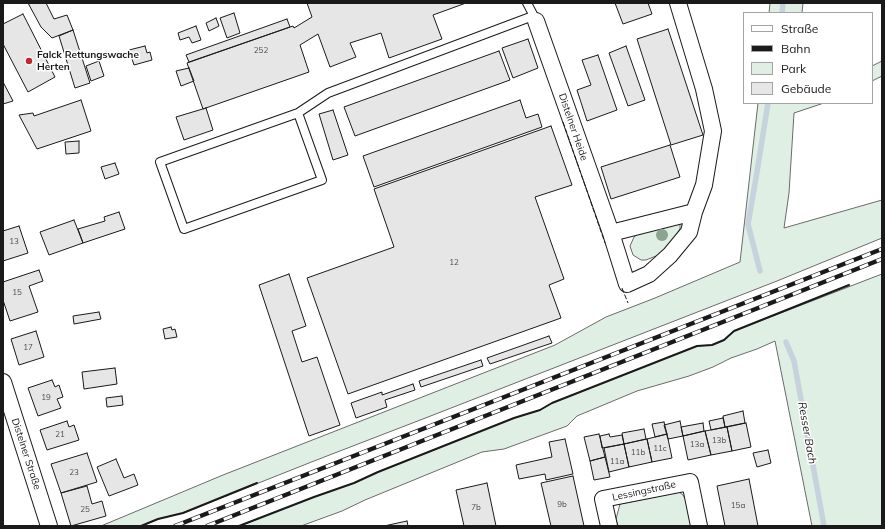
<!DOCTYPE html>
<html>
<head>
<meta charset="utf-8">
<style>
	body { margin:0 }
	#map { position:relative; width:885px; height:529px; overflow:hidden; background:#fff; font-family:Mulish,sans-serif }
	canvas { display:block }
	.frame { position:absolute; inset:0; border:4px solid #1a1a1a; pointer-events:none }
	.legend { position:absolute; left:743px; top:12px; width:130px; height:92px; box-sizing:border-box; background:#fff; border:1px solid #a3a3a3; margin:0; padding:5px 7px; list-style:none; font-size:12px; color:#1a1a1a }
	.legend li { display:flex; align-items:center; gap:8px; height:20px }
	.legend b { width:20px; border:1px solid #a3a3a3 }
</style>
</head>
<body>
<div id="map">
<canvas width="885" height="529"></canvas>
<div class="frame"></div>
<ul class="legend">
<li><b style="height:5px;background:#fff"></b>Straße</li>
<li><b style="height:5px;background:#1a1a1a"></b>Bahn</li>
<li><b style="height:11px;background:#e0efe3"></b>Park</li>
<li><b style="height:11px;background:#e6e6e6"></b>Gebäude</li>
</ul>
</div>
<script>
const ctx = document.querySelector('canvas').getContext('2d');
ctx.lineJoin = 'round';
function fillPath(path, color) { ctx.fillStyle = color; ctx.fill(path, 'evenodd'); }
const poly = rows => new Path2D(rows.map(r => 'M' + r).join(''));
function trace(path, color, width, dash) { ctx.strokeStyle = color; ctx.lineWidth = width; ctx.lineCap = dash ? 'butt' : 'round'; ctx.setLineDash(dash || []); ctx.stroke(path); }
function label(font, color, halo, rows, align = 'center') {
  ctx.font = font + ' Mulish,sans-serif'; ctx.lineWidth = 3; ctx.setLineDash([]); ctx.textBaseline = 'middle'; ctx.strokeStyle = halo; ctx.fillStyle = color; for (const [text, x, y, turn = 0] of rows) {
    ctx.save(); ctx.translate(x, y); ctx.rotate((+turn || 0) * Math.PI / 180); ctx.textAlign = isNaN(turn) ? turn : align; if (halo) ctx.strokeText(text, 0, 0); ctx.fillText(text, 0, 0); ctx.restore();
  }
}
const green = poly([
	[770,3,803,3,802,13,769,13,770,3],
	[882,61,882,76,872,81,872,66,882,61],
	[758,103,824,103,794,113,789,193,784,228,882,200,882,238,777,281,428,417,314,461,183,513,158,519,141,526,101,526,223,475,555,345,606,317,655,298,740,262,758,103],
	[680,223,680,229,676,235,661,254,646,260,641,260,633,255,630,246,634,237,638,234,680,223],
	[882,274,882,526,812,526,775,341,757,349,731,358,713,367,689,376,637,391,577,416,567,426,504,449,482,452,365,500,342,511,301,526,239,526,314,497,354,483,378,472,514,418,540,410,552,403,697,346,712,345,724,340,734,331,882,274],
	[679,492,683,495,687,502,692,526,618,526,616,519,620,504,679,492]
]);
const stream = poly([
	[782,13,783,3],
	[760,271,748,224,756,178,768,103],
	[786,342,794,361,824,526]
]);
const building = poly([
	[28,3,46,3,54,19,67,15,73,30,52,38,41,27,28,3],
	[307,3,466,3,433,15,442,39,389,58,381,33,350,43,356,57,330,67,318,34,300,45,309,72,203,109,187,63,293,26,294,28,312,17,307,3],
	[615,3,648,3,652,14,623,24,615,3],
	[234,13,240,33,227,38,220,18,234,13],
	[23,14,55,77,28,92,3,44,3,24,23,14],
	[216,18,219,26,209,31,206,23,216,18],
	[287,19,290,27,189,62,186,55,287,19],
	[196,26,201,40,192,43,189,37,180,40,178,33,196,26],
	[668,29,703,135,671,145,637,39,668,29],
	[73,30,90,83,75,88,59,36,73,30],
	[528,39,538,68,513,78,502,48,528,39],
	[145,46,147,53,150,52,152,60,134,65,129,50,145,46],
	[626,46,645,100,628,106,609,53,626,46],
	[499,51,510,80,355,136,344,107,499,51],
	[598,55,617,110,587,121,577,90,591,85,582,60,598,55],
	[99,61,104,76,91,81,86,66,99,61],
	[189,68,194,81,181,86,176,71,189,68],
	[3,82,13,101,3,104,3,82],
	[81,100,91,131,37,149,19,115,33,113,34,116,81,100],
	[520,100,526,118,538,114,542,127,374,187,363,156,520,100],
	[206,108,213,130,184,140,176,117,206,108],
	[333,110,348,155,333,160,319,114,333,110],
	[551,126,572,185,535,197,564,279,549,285,561,318,348,394,307,278,394,247,374,189,551,126],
	[79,141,79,153,66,154,65,142,79,141],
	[670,145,680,177,611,199,601,167,670,145],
	[115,163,119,174,105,179,101,167,115,163],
	[119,212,125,229,83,243,78,229,105,221,104,217,119,212],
	[74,220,83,243,49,255,40,232,74,220],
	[19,226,28,253,3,261,3,231,19,226],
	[39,270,43,281,29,286,38,312,10,321,3,300,3,282,39,270],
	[289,274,306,326,292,331,302,362,317,357,340,425,309,436,259,285,289,274],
	[99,312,101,319,74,324,73,316,99,312],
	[171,327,172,330,175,329,177,337,165,339,163,329,171,327],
	[36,331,44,357,19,365,11,339,36,331],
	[549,336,552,343,490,364,487,358,549,336],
	[481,360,483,366,421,387,419,381,481,360],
	[115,368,117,384,84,389,82,372,115,368],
	[52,380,55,387,59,385,63,397,57,399,61,408,38,416,28,388,52,380],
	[413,384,415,390,385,400,387,407,356,418,351,403,382,392,382,395,413,384],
	[122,396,123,405,107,407,106,398,122,396],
	[743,411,745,423,725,427,723,416,743,411],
	[723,418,725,427,711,430,709,421,723,418],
	[67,421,69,427,74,425,79,440,47,450,40,430,67,421],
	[680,421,683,436,668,439,664,425,680,421],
	[664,422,667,434,655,437,652,424,664,422],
	[703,423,704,431,683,436,681,427,703,423],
	[746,423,751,447,732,451,727,427,746,423],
	[727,427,732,451,711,455,705,431,727,427],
	[644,429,646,439,624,444,622,433,644,429],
	[705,431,711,455,688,460,683,436,705,431],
	[599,434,605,457,590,461,584,437,599,434],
	[609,434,610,437,622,435,624,444,602,448,600,436,609,434],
	[667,434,672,458,652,462,647,439,667,434],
	[565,439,573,474,546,480,545,474,519,479,516,465,552,457,549,442,565,439],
	[647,439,652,462,629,467,624,444,647,439],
	[624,444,629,467,609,472,604,448,624,444],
	[768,450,771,463,757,467,753,453,768,450],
	[87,453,97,482,61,493,51,464,87,453],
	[605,457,610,477,594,480,590,461,605,457],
	[116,459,124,478,134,474,138,485,109,496,97,467,116,459],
	[573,476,584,526,551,526,541,483,573,476],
	[749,479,758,526,725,526,717,486,749,479],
	[487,483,496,526,464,526,456,490,487,483],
	[87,486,92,504,102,501,106,516,71,526,61,493,87,486],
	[407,521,408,526,384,526,407,521]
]);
const lane = poly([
	[527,3,536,20],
	[298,113,322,180,184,229,160,162,298,113,328,93,533,16]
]);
const street = poly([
	[536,21,611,233,627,284,649,274,670,255,689,232,694,212,704,185,713,131,704,89,678,3],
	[611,233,694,212],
	[3,382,49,526],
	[609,526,603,499,690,482,699,526]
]);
const rail = poly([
	[175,526,882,249],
	[207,526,882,259]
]);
const fence = poly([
	[563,122,605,243],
	[622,288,628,303]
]);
const wall = poly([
	[141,526,158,519,183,513,257,483],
	[239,526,314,497,354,483,378,472,514,418,540,410,552,403,697,346,712,345,724,340,734,331,849,285]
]);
const trees = [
	[662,235]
];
const markers = [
	[29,61,4,"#c62828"]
];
const numberNames = [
	["252",261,51],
	["13",14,242],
	["12",454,263],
	["15",17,293],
	["17",28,348],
	["19",46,398],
	["21",60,435],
	["13b",719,441],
	["13a",697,445],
	["11c",660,449],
	["11b",638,453],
	["11a",617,462],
	["23",74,473],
	["9b",562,505],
	["15a",738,506],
	["7b",476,508],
	["25",85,510]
];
const poiNames = [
	["Falck Rettungswache",37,55],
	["Herten",37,67]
];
const streetNames = [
	["Distelner Heide",573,127,71],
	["Distelner Straße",26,454,72],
	["Lessingstraße",644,491,-12]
];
const waterNames = [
	["Resser Bach",807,433,80]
];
fillPath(green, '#e0efe3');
trace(green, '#6a6a6a', 1);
trace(stream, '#c6d2dc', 5.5);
fillPath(building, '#e6e6e6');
trace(building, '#1a1a1a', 1);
trace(lane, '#1a1a1a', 10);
trace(street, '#1a1a1a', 18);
trace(lane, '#fff', 8);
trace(street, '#fff', 16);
trace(rail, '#1a1a1a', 4.5);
trace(rail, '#fff', 3, [9]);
trace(fence, '#1a1a1a', 1, [5, 2]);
trace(wall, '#1a1a1a', 2);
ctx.fillStyle = '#8aa48f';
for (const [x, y] of trees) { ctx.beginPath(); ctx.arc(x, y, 6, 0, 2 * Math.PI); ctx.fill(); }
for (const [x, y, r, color] of markers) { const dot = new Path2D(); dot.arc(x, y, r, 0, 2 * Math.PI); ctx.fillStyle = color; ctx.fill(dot); trace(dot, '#fff', 1.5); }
label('8px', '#4d4d4d', null, numberNames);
label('bold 10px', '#1a1a1a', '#fff', poiNames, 'left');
label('10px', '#1a1a1a', '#fff', streetNames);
label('italic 11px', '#1a1a1a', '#fff', waterNames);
</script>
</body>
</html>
